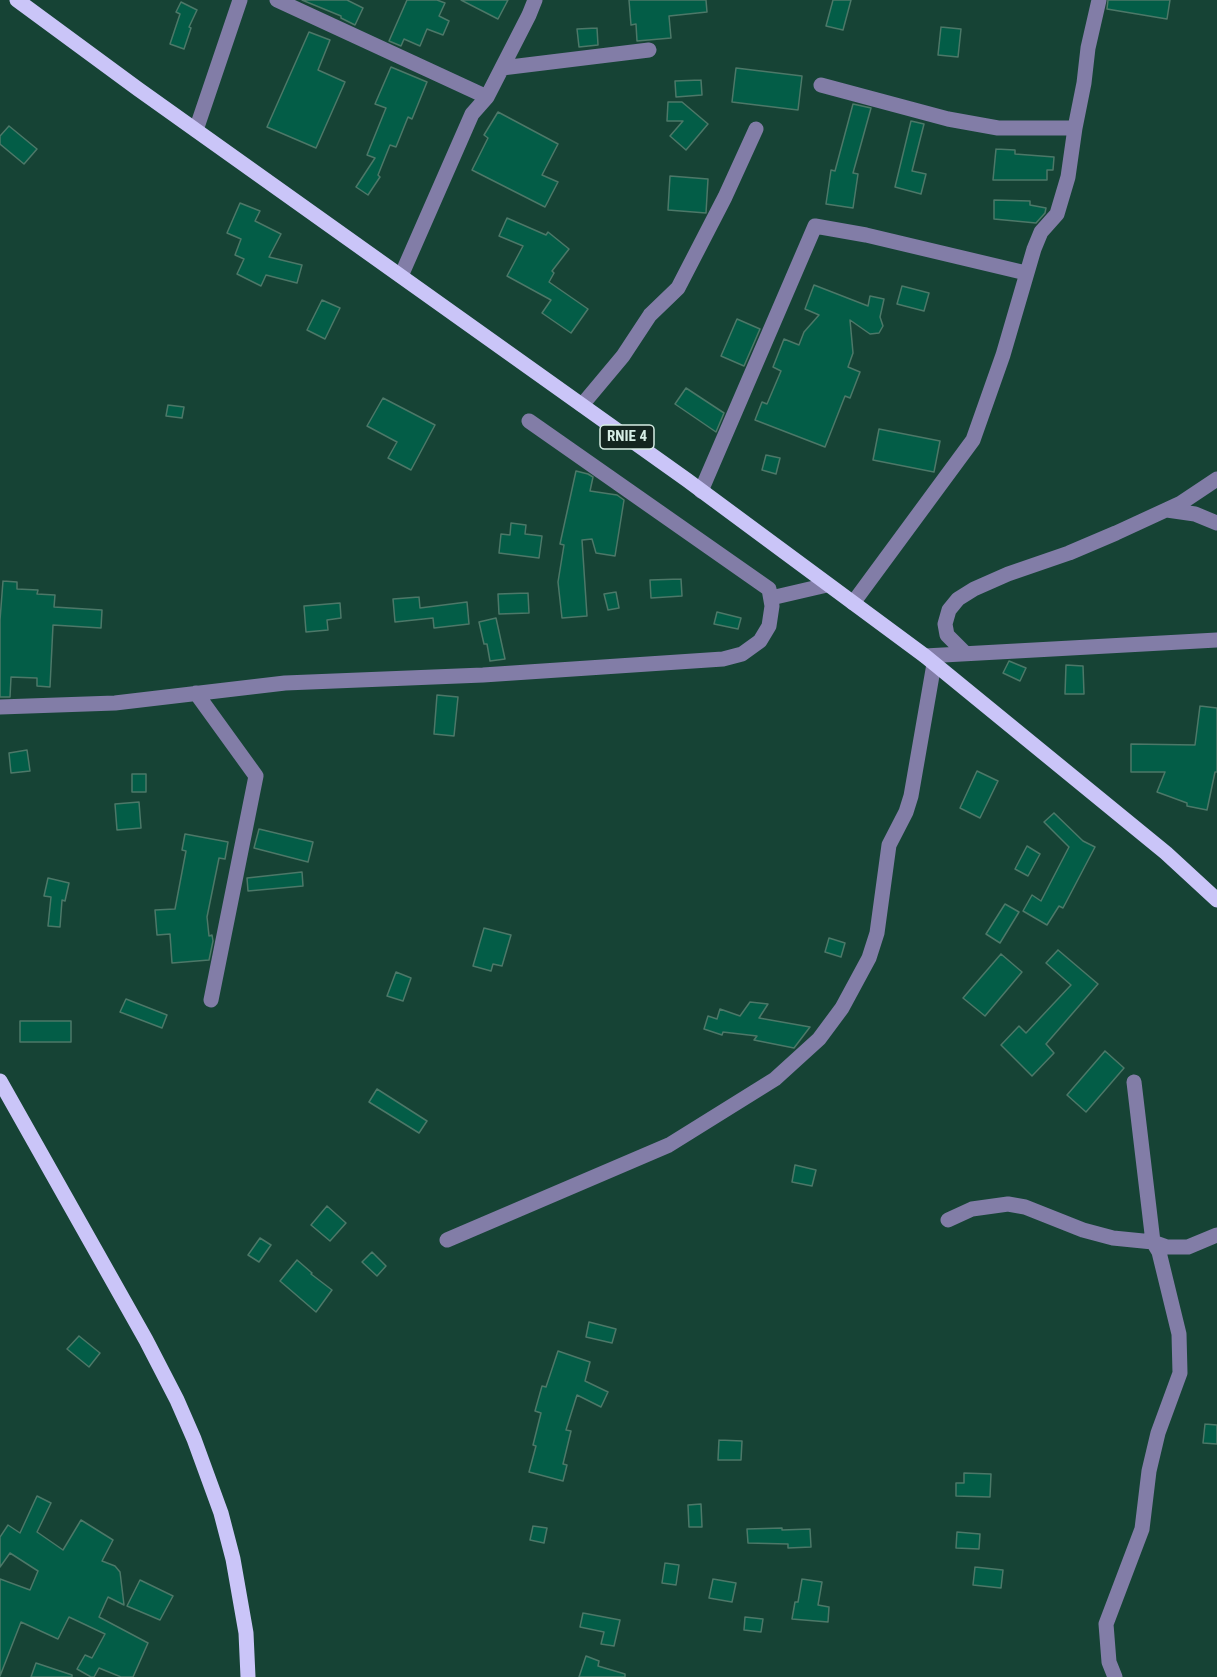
<!DOCTYPE html>
<html>
<head>
<meta charset="utf-8">
<style>
	body { margin:0 }
	canvas { display:block; background:#164335 }
</style>
</head>
<body>
<canvas width="1217" height="1677"></canvas>
<script>
const ctx = document.querySelector('canvas').getContext('2d');
ctx.lineJoin = 'round';
function fillPath(path, color) { ctx.fillStyle = color; ctx.fill(path, 'evenodd'); }
const poly = rows => new Path2D(rows.map(r => 'M' + r).join(''));
function trace(path, color, width, dash) { ctx.strokeStyle = color; ctx.lineWidth = width; ctx.lineCap = dash ? 'butt' : 'round'; ctx.setLineDash(dash || []); ctx.stroke(path); }
function label(font, color, halo, rows, align = 'center') {
  ctx.font = font + ' "Roboto Condensed",sans-serif'; ctx.lineWidth = 4.5; ctx.setLineDash([]); ctx.textBaseline = 'middle'; ctx.strokeStyle = halo; ctx.fillStyle = color; for (const [text, x, y, turn = 0] of rows) {
    ctx.save(); ctx.translate(x, y); ctx.rotate((+turn || 0) * Math.PI / 180); ctx.textAlign = isNaN(turn) ? turn : align; if (halo) ctx.strokeText(text, 0, 0); ctx.fillText(text, 0, 0); ctx.restore();
  }
}
const building = poly([
	[302,0,347,0,363,8,355,25,341,18,341,16,302,0],
	[407,0,437,0,445,3,439,16,449,21,443,35,427,29,420,46,404,39,401,46,389,41,407,0],
	[461,0,508,0,498,19,461,0],
	[629,0,706,0,707,12,669,16,671,38,637,41,636,24,631,25,629,0],
	[833,0,851,0,843,30,826,26,833,0],
	[1108,0,1170,0,1167,19,1107,9,1108,0],
	[181,2,197,10,189,27,191,28,184,49,170,44,180,14,176,12,181,2],
	[941,27,961,29,958,57,938,55,941,27],
	[597,28,598,45,579,47,577,29,597,28],
	[309,32,330,40,318,70,345,82,316,148,267,127,309,32],
	[391,67,427,82,412,119,408,117,396,147,390,145,378,175,380,177,368,195,356,187,375,158,367,155,386,108,375,104,391,67],
	[736,68,802,76,798,110,732,102,736,68],
	[701,80,702,95,676,97,675,81,701,80],
	[668,102,682,102,708,124,686,150,670,136,683,121,667,121,668,102],
	[853,104,871,108,853,173,858,174,853,208,826,204,831,170,835,171,853,104],
	[498,112,558,144,542,175,558,182,545,207,472,170,488,138,484,135,498,112],
	[911,121,924,124,912,171,926,174,921,194,895,187,911,121],
	[9,126,37,149,24,164,0,144,0,136,9,126],
	[996,149,1015,150,1015,154,1054,157,1053,170,1047,170,1047,180,993,180,996,149],
	[670,176,708,179,706,213,668,210,670,176],
	[994,200,1030,201,1030,205,1046,208,1045,213,1036,223,994,219,994,200],
	[240,203,260,211,255,221,281,234,269,257,302,265,297,283,266,275,261,286,237,274,244,259,235,255,241,239,227,233,240,203],
	[507,218,546,235,548,232,569,249,552,271,554,273,549,282,588,309,571,333,542,313,551,300,507,276,523,246,499,236,507,218],
	[814,285,868,306,870,296,884,299,880,317,883,326,879,333,870,334,850,320,853,353,848,367,860,372,850,398,845,396,825,447,755,420,762,402,767,404,781,371,773,367,784,339,799,345,804,332,819,315,805,309,814,285],
	[902,286,929,293,924,311,897,304,902,286],
	[322,300,340,308,325,339,307,330,322,300],
	[737,319,760,329,744,366,721,356,737,319],
	[686,388,724,413,716,432,675,404,686,388],
	[383,398,435,425,411,470,388,458,397,442,367,426,383,398],
	[168,405,184,407,182,418,166,416,168,405],
	[879,429,940,441,934,472,873,460,879,429],
	[766,455,780,458,776,474,762,470,766,455],
	[576,471,588,474,593,477,590,491,617,495,624,500,615,556,596,553,592,539,582,540,587,616,562,618,558,582,564,545,560,544,576,471],
	[511,523,526,525,525,534,542,536,539,558,499,553,501,534,510,535,511,523],
	[681,579,682,596,651,598,650,580,681,579],
	[3,581,17,582,17,589,38,590,37,594,55,595,54,607,102,610,101,628,53,625,50,687,37,686,37,678,11,677,10,697,0,697,0,620,3,581],
	[616,592,619,608,608,610,604,594,616,592],
	[528,593,529,613,499,614,498,594,528,593],
	[419,597,420,608,467,602,469,624,434,628,433,618,395,622,393,599,419,597],
	[340,603,341,618,327,620,328,630,306,632,304,606,340,603],
	[717,612,741,618,738,629,714,624,717,612],
	[496,618,505,659,490,661,487,644,484,644,479,622,496,618],
	[1009,661,1026,668,1020,681,1003,673,1009,661],
	[1066,665,1083,666,1084,694,1065,694,1066,665],
	[437,695,458,697,454,736,434,734,437,695],
	[1200,706,1217,708,1217,772,1215,772,1207,810,1187,806,1187,803,1157,792,1165,772,1131,772,1131,744,1195,745,1200,706],
	[27,750,30,771,11,773,9,753,27,750],
	[977,771,998,781,980,818,960,808,977,771],
	[132,774,146,774,146,792,132,792,132,774],
	[139,802,141,828,117,830,115,804,139,802],
	[1054,813,1083,841,1095,847,1063,908,1059,906,1047,925,1023,911,1032,895,1041,901,1069,847,1044,822,1054,813],
	[259,829,313,842,308,862,254,848,259,829],
	[185,834,228,842,225,859,219,858,207,917,209,936,212,935,213,941,209,960,172,963,170,934,157,935,155,910,175,909,186,851,182,850,185,834],
	[1027,846,1040,854,1028,876,1015,869,1027,846],
	[302,872,303,886,248,891,247,878,302,872],
	[48,878,69,883,65,901,62,900,60,927,48,926,51,897,44,896,48,878],
	[1005,904,1019,912,1000,943,986,934,1005,904],
	[484,928,511,935,502,966,493,964,491,971,473,966,484,928],
	[829,938,845,943,841,957,825,952,829,938],
	[1058,950,1098,984,1046,1044,1054,1053,1032,1076,1001,1045,1019,1026,1026,1033,1071,985,1046,963,1058,950],
	[1001,954,1022,972,985,1016,963,998,1001,954],
	[396,972,411,978,403,1001,387,996,396,972],
	[126,999,167,1015,162,1028,120,1012,126,999],
	[750,1002,768,1004,759,1018,810,1027,794,1048,754,1040,757,1036,723,1032,722,1035,704,1029,708,1016,717,1019,720,1009,740,1016,750,1002],
	[20,1021,71,1021,71,1042,20,1042,20,1021],
	[1105,1051,1124,1068,1086,1112,1067,1095,1105,1051],
	[377,1089,427,1121,419,1133,369,1102,377,1089],
	[795,1165,816,1170,812,1186,792,1182,795,1165],
	[327,1206,346,1223,330,1241,311,1225,327,1206],
	[260,1238,271,1245,259,1262,248,1255,260,1238],
	[372,1252,386,1266,377,1276,362,1262,372,1252],
	[297,1260,312,1273,311,1274,332,1290,316,1312,280,1281,297,1260],
	[589,1322,616,1329,612,1343,586,1337,589,1322],
	[79,1336,100,1353,89,1367,67,1349,79,1336],
	[558,1351,590,1362,585,1381,608,1392,601,1407,577,1395,566,1430,571,1431,563,1464,567,1465,563,1481,529,1472,536,1446,533,1445,541,1413,535,1411,542,1386,546,1387,558,1351],
	[1205,1424,1217,1425,1217,1444,1203,1443,1205,1424],
	[719,1440,742,1441,741,1460,718,1460,719,1440],
	[964,1473,991,1474,990,1497,956,1496,956,1483,964,1483,964,1473],
	[37,1496,51,1503,37,1532,63,1550,81,1520,113,1540,102,1561,115,1566,120,1572,124,1605,108,1597,99,1617,148,1643,133,1677,121,1677,99,1668,94,1677,91,1677,77,1669,85,1655,92,1658,105,1634,69,1617,58,1639,21,1622,0,1676,0,1579,30,1590,38,1571,10,1553,0,1567,0,1537,8,1525,20,1533,37,1496],
	[701,1504,702,1527,689,1527,688,1505,701,1504],
	[533,1526,547,1528,544,1543,530,1540,533,1526],
	[782,1528,782,1530,810,1529,811,1547,788,1548,788,1544,748,1543,747,1529,782,1528],
	[957,1532,980,1534,979,1549,956,1548,957,1532],
	[665,1563,679,1565,676,1585,662,1583,665,1563],
	[975,1567,1003,1570,1001,1588,973,1585,975,1567],
	[713,1579,736,1583,732,1602,709,1598,713,1579],
	[802,1579,822,1582,818,1605,829,1607,828,1622,792,1619,795,1602,798,1602,802,1579],
	[140,1580,173,1596,160,1620,127,1606,140,1580],
	[583,1613,620,1620,614,1646,601,1644,604,1632,580,1627,583,1613],
	[745,1617,763,1619,761,1632,744,1630,745,1617],
	[586,1656,599,1661,598,1666,625,1674,625,1677,579,1677,586,1656],
	[36,1663,72,1675,72,1677,31,1677,36,1663]
]);
const minor = poly([
	[277,0,487,97],
	[502,68,649,50],
	[821,85,948,119,998,128,1075,128],
	[196,130,240,0],
	[401,276,472,114,487,97,529,15,535,0],
	[582,405,623,356,650,315,678,288,725,197,756,129],
	[701,491,815,226,866,235,1026,273],
	[1167,510,1195,514,1217,523],
	[771,598,827,585],
	[853,603,973,440,1003,355,1034,249,1041,232,1057,214,1068,177,1075,128,1084,83,1088,48,1099,0],
	[965,653,947,635,945,624,949,610,958,599,974,589,1008,574,1069,553,1116,533,1181,503,1217,479],
	[925,656,1217,640],
	[196,693,256,776,211,1000],
	[0,707,115,703,285,683,483,675,723,659,742,654,760,641,769,626,772,606,769,589,529,421],
	[948,1220,972,1209,1008,1204,1025,1207,1083,1230,1113,1238,1153,1242,1167,1247,1188,1247,1217,1235],
	[447,1240,669,1145,775,1079,819,1039,842,1008,869,958,877,933,889,845,906,812,911,796,934,664],
	[1115,1677,1109,1662,1106,1624,1142,1529,1149,1471,1158,1433,1180,1373,1179,1334,1159,1252,1153,1242,1134,1082]
]);
const major = poly([
	[17,0,138,89,687,480,925,656,1166,853,1217,900],
	[0,1081,146,1340,177,1400,194,1439,221,1513,233,1559,246,1633,248,1677]
]);
const shields = [
	[627,437,54]
];
const shieldNames = [
	["RNIE 4",627,437]
];
fillPath(building, '#035d47');
trace(building, '#4c7868', 1.5);
trace(minor, '#827da7', 15);
trace(major, '#cac5f8', 15);
for (const [x, y, w] of shields) { const box = new Path2D(); box.roundRect(x - w / 2, y - 12, w, 24, 4.5); ctx.fillStyle = '#13251f'; ctx.fill(box); trace(box, '#d6ede4', 1.5); }
label('bold 15px', '#d6ede4', null, shieldNames);
</script>
</body>
</html>
